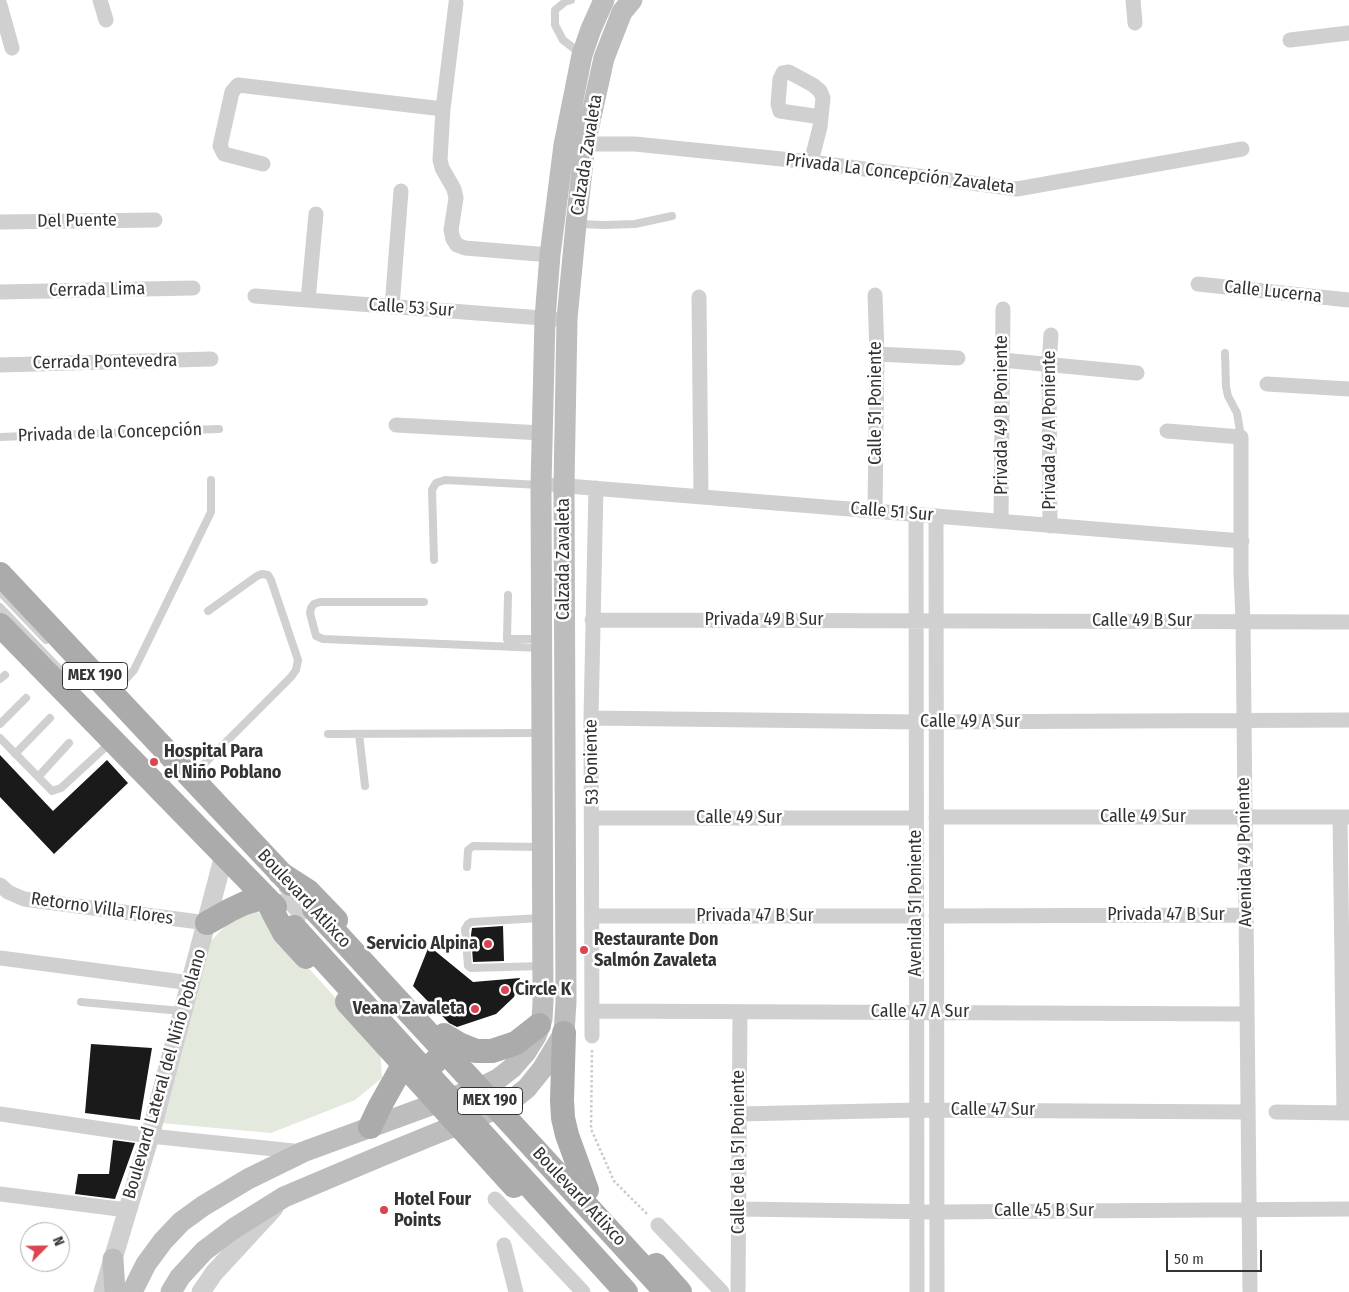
<!DOCTYPE html>
<html>
<head>
<meta charset="utf-8">
<style>
	body { margin:0 }
	#map { position:relative; width:1349px; height:1292px; overflow:hidden; background:#fff; font-family:"Fira Sans Condensed",sans-serif }
	canvas { display:block }
	.north { position:absolute; left:20px; top:1222px; width:50px; height:50px; box-sizing:border-box; background:#fff; border:1px solid #adadad; border-radius:50%; rotate:67deg; font-size:14px; font-weight:700; line-height:20px; text-align:center; color:#333 }
	.north::after { content:''; display:block; margin:auto; width:18px; height:22px; background:#da4553; clip-path:polygon(50% 0,100% 100%,50% 72%,0 100%) }
	.scale { position:absolute; left:1166px; top:1250px; width:96px; height:22px; box-sizing:border-box; border:2px solid #333; border-top:0; padding-left:6px; font-size:15px; line-height:18px; white-space:nowrap; color:#333; -webkit-text-stroke:4px #fff; paint-order:stroke }
</style>
</head>
<body>
<div id="map">
<canvas width="1349" height="1292"></canvas>
<div class="north">N</div>
<div class="scale">50 m</div>
</div>
<script>
const ctx = document.querySelector('canvas').getContext('2d');
ctx.lineJoin = 'round';
function fillPath(path, color) { ctx.fillStyle = color; ctx.fill(path, 'evenodd'); }
const poly = rows => new Path2D(rows.map(r => 'M' + r).join(''));
function trace(path, color, width, dash) { ctx.strokeStyle = color; ctx.lineWidth = width; ctx.lineCap = dash ? 'butt' : 'round'; ctx.setLineDash(dash || []); ctx.stroke(path); }
function label(font, color, halo, rows, align = 'center') {
  ctx.font = font + ' "Fira Sans Condensed",sans-serif'; ctx.lineWidth = 5; ctx.setLineDash([]); ctx.textBaseline = 'middle'; ctx.strokeStyle = halo; ctx.fillStyle = color; for (const [text, x, y, turn = 0] of rows) {
    ctx.save(); ctx.translate(x, y); ctx.rotate((+turn || 0) * Math.PI / 180); ctx.textAlign = isNaN(turn) ? turn : align; if (halo) ctx.strokeText(text, 0, 0); ctx.fillText(text, 0, 0); ctx.restore();
  }
}
const green = poly([
	[256,910,380,1047,382,1078,355,1100,271,1133,161,1123,209,943,231,920]
]);
const building = poly([
	[0,755,53,811,107,760,128,783,54,854,0,797],
	[503,926,504,961,473,962,471,935,472,928],
	[429,946,473,982,520,978,514,997,496,1014,457,1027,449,1023,413,986],
	[91,1044,152,1048,140,1120,85,1113],
	[113,1140,135,1143,115,1199,75,1194,78,1174,109,1174]
]);
const path = poly([
	[592,1050,591,1129,614,1181,648,1215]
]);
const service = poly([
	[571,0,565,2,555,10,555,25,563,40,580,53],
	[578,224,605,225,635,224,672,216],
	[1225,353,1226,387,1228,396,1237,413,1241,437],
	[0,437,219,429],
	[434,560,432,490,436,483,445,480,540,485],
	[0,592,46,640],
	[508,595,507,639,541,639],
	[424,602,320,602,314,604,311,608,310,613,316,636,323,639,540,648],
	[0,607,68,678],
	[0,679,5,675],
	[114,692,134,670,211,512,211,480],
	[0,724,26,698],
	[328,734,541,733],
	[359,734,365,786],
	[0,738,52,791,61,788,111,742],
	[15,754,50,718],
	[193,775,291,677,296,670,298,660,271,580,268,575,262,574,257,576,208,611],
	[38,777,69,743],
	[467,867,468,850,473,846,542,847],
	[283,889,307,915],
	[281,898,301,920],
	[541,966,471,968,468,966,465,929,468,924,471,922,541,918],
	[81,1002,182,1011]
]);
const minor = poly([
	[100,0,106,20],
	[1133,0,1135,23],
	[0,5,12,48],
	[1290,40,1349,33],
	[443,109,456,3],
	[585,144,635,144,811,162,1017,189,1242,149],
	[811,162,820,127,821,117,823,98,820,91,813,85,789,72,783,73,780,79,778,104,780,111,821,117],
	[263,164,224,154,220,146,232,92,238,85,443,109,440,160,442,168,454,189,456,198,451,230,453,239,457,245,465,248,550,255],
	[0,222,155,220],
	[1198,284,1349,300],
	[0,292,193,288],
	[875,295,877,354,875,511],
	[255,296,555,319],
	[699,297,701,496],
	[308,300,316,214],
	[392,307,401,191],
	[877,354,958,358],
	[1002,360,1137,373],
	[0,365,211,359],
	[1267,384,1349,389],
	[396,425,542,433],
	[1167,431,1241,437,1241,573,1243,621,1250,1292],
	[555,485,1242,541],
	[916,514,917,1292],
	[936,516,937,1292],
	[1001,521,1003,309],
	[1050,526,1049,364,1051,335],
	[592,620,1349,622],
	[591,718,916,722,1349,720],
	[936,817,1349,817],
	[1340,817,1344,1113],
	[592,818,916,818],
	[0,885,8,892,24,899,207,923],
	[593,916,917,916],
	[936,916,1246,915],
	[0,958,191,983],
	[593,1011,1247,1014],
	[592,1036,591,718,596,488],
	[1276,1112,1349,1113],
	[0,1114,150,1136,303,1152],
	[739,1114,917,1110,1248,1112],
	[0,1194,127,1210],
	[495,1199,583,1292],
	[739,1209,937,1212,1349,1209],
	[658,1225,722,1292],
	[504,1245,516,1292],
	[738,1292,740,1012]
]);
const tertiary = poly([
	[103,1292,150,1136,224,855],
	[201,1292,214,1273,274,1208]
]);
const secondary = poly([
	[113,1259,115,1292],
	[132,1292,146,1264,163,1241,181,1222,203,1206,248,1179,303,1152,486,1085,498,1079,512,1068,526,1052,536,1036,542,1019,543,1003,541,485,545,318,550,255,564,145,582,55,591,29,604,0],
	[171,1292,180,1277,204,1251,233,1229,284,1197,381,1156,506,1105,527,1088,543,1068,564,1033,566,1002,564,485,567,319,576,224,585,144,604,58,622,12,632,0]
]);
const primary = poly([
	[0,574,291,884],
	[0,625,275,907],
	[280,873,308,891,336,920],
	[265,897,284,933,306,957],
	[207,923,230,910,245,903,265,897],
	[347,1002,514,1186],
	[564,1033,562,1100,563,1118,567,1135,587,1190],
	[405,1066,417,1069,429,1067,438,1059,441,1053,444,1035,461,1045,476,1051,492,1051,516,1043,539,1025],
	[370,1127,380,1106,403,1065],
	[656,1265,680,1292]
]);
const primaryBridge = poly([
	[314,909,666,1292],
	[294,927,626,1292]
]);
const markers = [
	[154,762,5,"#da4553"],
	[488,944,5,"#da4553"],
	[584,950,5,"#da4553"],
	[505,990,5,"#da4553"],
	[475,1009,5,"#da4553"],
	[384,1210,5,"#da4553"]
];
const shields = [
	[95,676,65],
	[490,1101,65]
];
const shieldNames = [
	["MEX 190",95,676],
	["MEX 190",490,1101]
];
const streetNames = [
	["Calzada Zavaleta",587,155,-81],
	["Privada La Concepción Zavaleta",900,174,7],
	["Del Puente",77,221,-1],
	["Cerrada Lima",97,290,-1],
	["Calle Lucerna",1273,292,6],
	["Calle 53 Sur",411,308,4],
	["Cerrada Pontevedra",105,362,-1],
	["Calle 51 Poniente",876,403,-90],
	["Privada 49 B Poniente",1002,415,-90],
	["Privada 49 A Poniente",1050,430,-90],
	["Privada de la Concepción",110,433,-2],
	["Calle 51 Sur",892,512,5],
	["Calzada Zavaleta",564,559,-90],
	["Privada 49 B Sur",764,620],
	["Calle 49 B Sur",1142,621],
	["Calle 49 A Sur",970,722],
	["53 Poniente",592,762,-91],
	["Calle 49 Sur",1143,817],
	["Calle 49 Sur",739,818],
	["Avenida 49 Poniente",1245,852,-91],
	["Boulevard Atlixco",304,899,47],
	["Avenida 51 Poniente",916,903,-90],
	["Retorno Villa Flores",102,909,8],
	["Privada 47 B Sur",1166,915],
	["Privada 47 B Sur",755,916],
	["Calle 47 A Sur",920,1012],
	["Boulevard Lateral del Niño Poblano",165,1074,-74],
	["Calle 47 Sur",993,1110],
	["Calle de la 51 Poniente",739,1152,-90],
	["Boulevard Atlixco",579,1197,47],
	["Calle 45 B Sur",1044,1211]
];
const poiNames = [
	["Hospital Para",164,752],
	["el Niño Poblano",164,773],
	["Restaurante Don",594,940],
	["Salmón Zavaleta",594,961],
	["Servicio Alpina",478,944,"right"],
	["Circle K",515,990],
	["Veana Zavaleta",465,1009,"right"],
	["Hotel Four",394,1200],
	["Points",394,1221]
];
fillPath(green, '#e3e9dd');
fillPath(building, '#1a1a1a');
trace(path, '#cacaca', 2.5, [2.5, 2.5]);
trace(service, '#d0d0d0', 8);
trace(minor, '#d0d0d0', 15);
trace(tertiary, '#d0d0d0', 19);
trace(secondary, '#bdbdbd', 21);
trace(primary, '#ababab', 24);
trace(primaryBridge, '#ababab', 24);
for (const [x, y, r, color] of markers) { const dot = new Path2D(); dot.arc(x, y, r, 0, 2 * Math.PI); ctx.fillStyle = color; ctx.fill(dot); trace(dot, '#fff', 2); }
for (const [x, y, w] of shields) { const box = new Path2D(); box.roundRect(x - w / 2, y - 13.5, w, 27, 4); ctx.fillStyle = '#fff'; ctx.fill(box); trace(box, '#333', 1); }
label('bold 16px', '#333', null, shieldNames);
label('18px', '#333', '#fff', streetNames);
label('bold 18px', '#333', '#fff', poiNames, 'left');
</script>
</body>
</html>
